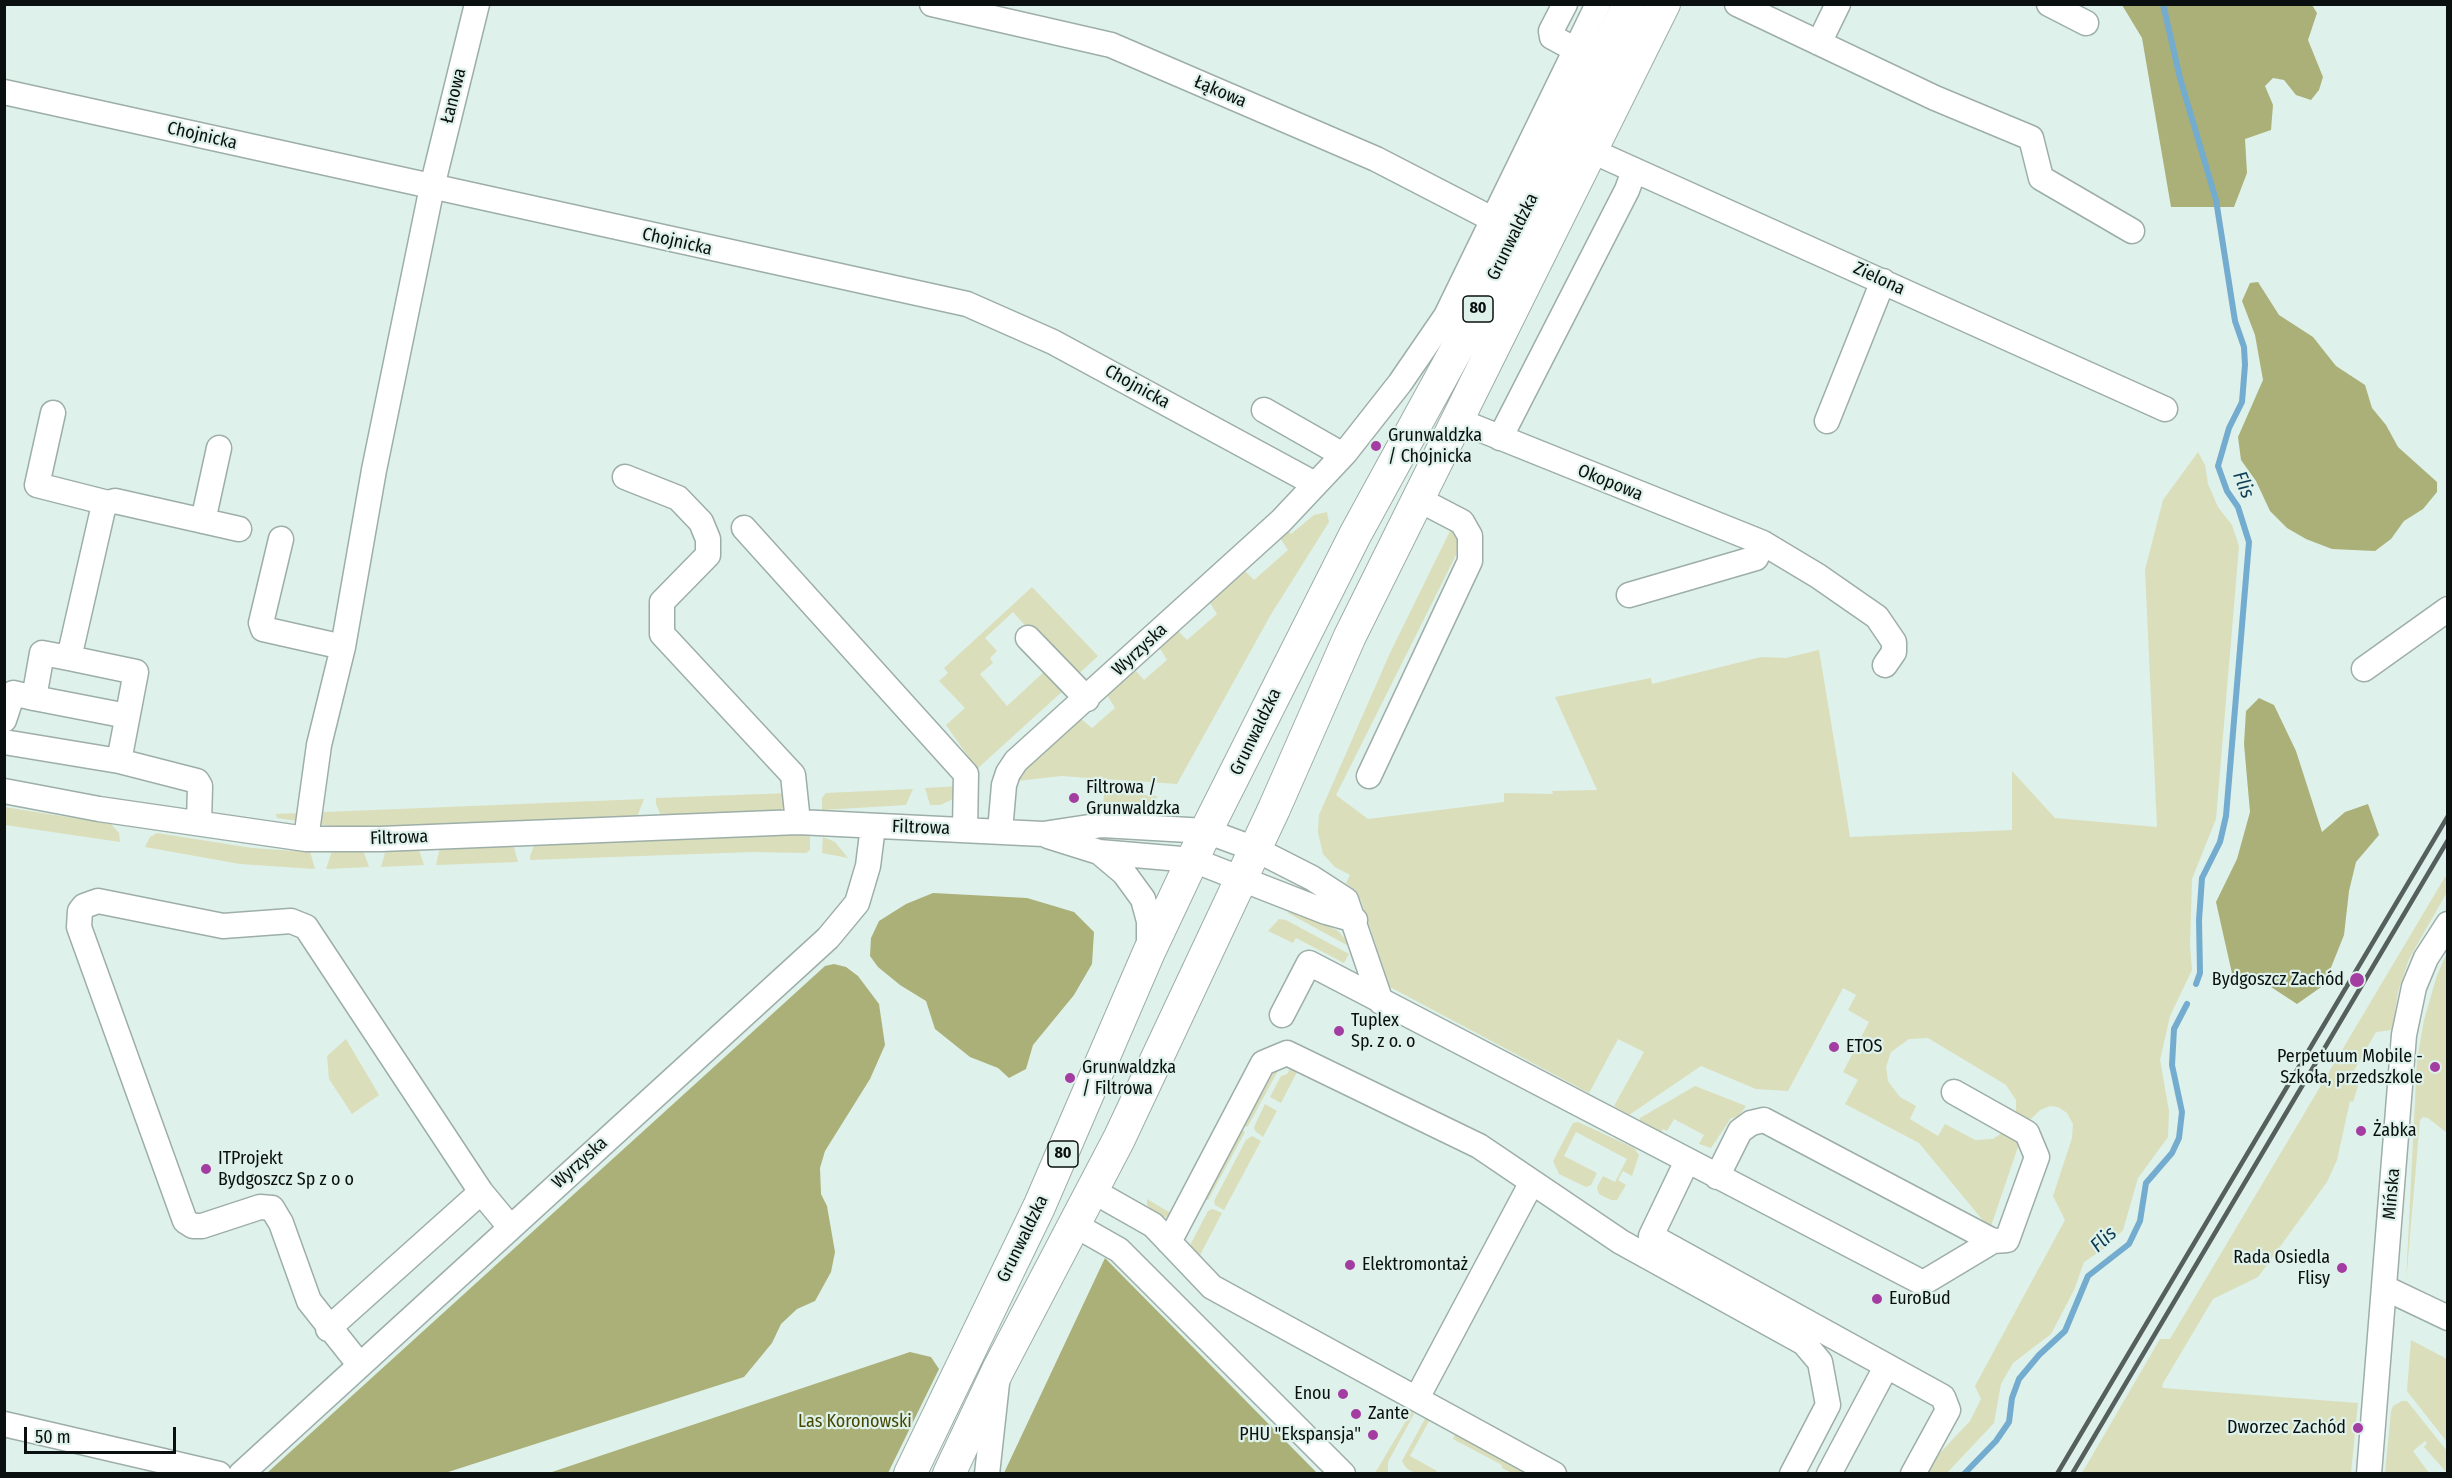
<!DOCTYPE html>
<html>
<head>
<meta charset="utf-8">
<style>
	body { margin:0 }
	#map { position:relative; width:2452px; height:1478px; overflow:hidden; background:#dff1eb; font-family:"Fira Sans Condensed",sans-serif }
	canvas { display:block }
	.frame { position:absolute; inset:0; border:6px solid #0a100f; pointer-events:none }
	.scale { position:absolute; left:24px; top:1427px; width:152px; height:27px; box-sizing:border-box; border:3px solid #0a100f; border-top:0; padding-left:8px; font-size:18px; line-height:21px; white-space:nowrap; color:#0a100f; -webkit-text-stroke:4px #dff1eb; paint-order:stroke }
</style>
</head>
<body>
<div id="map">
<canvas width="2452" height="1478"></canvas>
<div class="frame"></div>
<div class="scale">50 m</div>
</div>
<script>
const ctx = document.querySelector('canvas').getContext('2d');
ctx.lineJoin = 'round';
function fillPath(path, color) { ctx.fillStyle = color; ctx.fill(path, 'evenodd'); }
const poly = rows => new Path2D(rows.map(r => 'M' + r).join(''));
function trace(path, color, width, dash) { ctx.strokeStyle = color; ctx.lineWidth = width; ctx.lineCap = dash ? 'butt' : 'round'; ctx.setLineDash(dash || []); ctx.stroke(path); }
function label(font, color, halo, rows, align = 'center') {
  ctx.font = font + ' "Fira Sans Condensed",sans-serif'; ctx.lineWidth = 4.5; ctx.setLineDash([]); ctx.textBaseline = 'middle'; ctx.strokeStyle = halo; ctx.fillStyle = color; for (const [text, x, y, turn = 0] of rows) {
    ctx.save(); ctx.translate(x, y); ctx.rotate((+turn || 0) * Math.PI / 180); ctx.textAlign = isNaN(turn) ? turn : align; if (halo) ctx.strokeText(text, 0, 0); ctx.fillText(text, 0, 0); ctx.restore();
  }
}
const green = poly([
	[2198,452,2205,465,2208,484,2218,507,2232,525,2239,546,2216,819,2192,879,2190,946,2192,970,2170,1016,2160,1060,2169,1111,2168,1137,2138,1178,2123,1230,2106,1247,2084,1262,2074,1290,2051,1334,2013,1363,2001,1384,1994,1423,1947,1473,1921,1473,1970,1421,1981,1399,1975,1386,2065,1220,2053,1196,2072,1138,2073,1124,2067,1113,2058,1107,2050,1106,2040,1110,2027,1123,2016,1113,2016,1100,2006,1085,1928,1038,1909,1039,1891,1052,1886,1067,1888,1081,1900,1097,1916,1106,1910,1119,1938,1136,1945,1124,1975,1140,1993,1139,2006,1130,2021,1138,1990,1229,1919,1143,1845,1104,1858,1080,1843,1072,1869,1022,1848,1010,1856,995,1843,988,1788,1091,1756,1089,1701,1066,1629,1115,1614,1106,1644,1052,1618,1039,1589,1093,1390,987,1361,900,1355,890,1346,883,1350,875,1335,867,1323,854,1318,832,1319,815,1390,653,1452,527,1458,530,1460,547,1336,795,1368,819,1504,802,1504,793,1553,794,1552,791,1597,790,1555,697,1651,678,1652,684,1761,657,1786,658,1819,650,1850,837,2012,830,2012,771,2055,818,2157,827,2145,570,2163,500],
	[1327,512,1329,522,1270,616,1177,784,1061,776,1017,781,1021,772,1080,718,1092,728,1115,708,1107,695,1131,672,1136,671,1144,680,1167,660,1159,647,1177,630,1187,640,1217,614,1209,601,1241,571,1246,572,1254,580,1288,550,1280,538,1287,530,1291,534,1314,515],
	[1032,587,1098,656,1073,679,1013,612,985,638,997,651,990,658,993,663,980,674,1007,706,1047,669,1065,689,977,769,946,725,965,708,939,681,948,673,944,668],
	[961,786,958,797,940,805,930,805,925,788],
	[913,789,906,805,822,810,822,798,826,793],
	[1107,792,1157,796,1151,818,1103,808,1104,794],
	[790,793,781,811,661,816,656,804,656,798],
	[644,799,637,817,380,827,331,826,277,818,276,814],
	[4,807,111,824,119,833,120,842,5,825],
	[157,833,252,848,310,852,315,869,240,864,145,847,150,837],
	[756,834,810,835,810,850,806,853,752,852,530,860,530,856,535,843],
	[823,837,835,842,848,858,822,853],
	[513,844,518,862,436,865,440,847],
	[418,847,424,865,381,867,386,849],
	[363,850,369,867,326,869,332,851],
	[2445,877,2447,877,2447,892,2409,959,2398,992,2392,1030,2376,1032,2352,1074,2361,1077,2353,1102,2350,1101,2337,1160,2327,1182,2258,1277,2213,1299,2162,1385,2163,1388,2358,1403,2351,1473,2082,1473,2160,1339,2170,1339],
	[1291,909,1338,931,1354,949,1288,913],
	[1279,919,1286,920,1349,954,1344,963,1296,938,1293,943,1268,931],
	[2447,953,2447,1133,2428,1118,2423,1117,2420,1120,2406,1282,2417,1060,2424,1020,2437,975],
	[346,1039,379,1095,352,1114,329,1079,327,1056],
	[1280,1067,1248,1126,1244,1127,1273,1073],
	[1291,1067,1298,1070,1281,1103,1270,1097,1281,1076,1287,1074],
	[1695,1086,1746,1106,1738,1117,1731,1118,1711,1148,1699,1144,1704,1135,1674,1119,1667,1131,1663,1129,1661,1132,1654,1128,1652,1132,1640,1126,1640,1118],
	[1265,1104,1277,1111,1263,1137,1255,1131,1254,1127],
	[1578,1122,1634,1148,1639,1155,1632,1176,1623,1171,1618,1180,1626,1185,1617,1200,1611,1200,1599,1194,1597,1187,1603,1176,1615,1182,1627,1159,1576,1132,1564,1156,1597,1173,1591,1185,1586,1187,1559,1174,1553,1161,1573,1123],
	[1242,1129,1245,1132,1208,1200,1205,1199],
	[1252,1136,1261,1141,1224,1210,1215,1205,1214,1201,1246,1140],
	[1147,1199,1174,1215,1162,1218,1151,1211,1147,1205],
	[1213,1209,1222,1213,1199,1257,1190,1245,1208,1211],
	[2411,1340,2447,1359,2447,1442,2407,1391],
	[2402,1401,2407,1401,2447,1451,2447,1473,2424,1447,2427,1443,2425,1441,2413,1451,2429,1473,2385,1473,2391,1411,2393,1406],
	[1412,1411,1414,1414,1388,1462,1388,1473,1375,1473],
	[1426,1417,1532,1473,1512,1473,1502,1468,1502,1465,1453,1439,1455,1434,1429,1421,1410,1456,1437,1471,1435,1473,1415,1473,1406,1468,1402,1461]
]);
const forest = poly([
	[2122,5,2312,5,2317,13,2308,40,2323,77,2319,90,2311,100,2296,95,2284,80,2273,78,2265,86,2273,105,2271,130,2245,139,2247,173,2234,207,2171,207,2142,38],
	[2258,282,2279,315,2313,337,2336,366,2365,385,2372,408,2386,425,2398,447,2437,482,2437,492,2423,509,2404,521,2391,539,2375,551,2332,549,2306,539,2287,528,2270,511,2256,481,2241,460,2238,437,2263,380,2255,335,2242,301,2250,283],
	[2259,698,2274,705,2296,751,2322,832,2345,812,2368,804,2379,835,2356,862,2349,891,2344,935,2324,985,2297,1004,2271,987,2233,978,2216,902,2237,859,2250,812,2244,744,2246,711],
	[933,893,1027,898,1074,912,1094,932,1092,964,1074,995,1033,1045,1026,1069,1009,1078,998,1068,970,1057,935,1029,926,1001,900,985,878,967,870,956,871,938,879,921,906,904],
	[834,964,846,967,858,976,879,1004,885,1045,870,1079,825,1151,820,1168,821,1194,827,1206,835,1252,831,1272,815,1301,797,1309,781,1324,772,1343,744,1377,445,1473,267,1473,825,966],
	[1105,1258,1317,1473,1004,1473],
	[910,1352,931,1357,939,1369,888,1473,549,1473]
]);
const stream = poly([
	[2163,4,2180,78,2216,200,2235,321,2244,347,2245,365,2242,402,2229,428,2218,466,2227,491,2238,507,2249,542,2226,816,2220,842,2202,878,2199,920,2200,973,2196,984],
	[1964,1474,1996,1441,2009,1422,2012,1398,2019,1379,2039,1355,2065,1331,2088,1276,2129,1244,2140,1221,2146,1183,2172,1153,2179,1138,2182,1112,2172,1065,2174,1029,2187,1004]
]);
const minor = poly([
	[932,4,1111,45,1376,159,1494,220],
	[1565,4,1551,31,1552,37,1576,50],
	[1737,4,1935,98,2031,138,2041,178,2132,231],
	[2049,4,2086,23],
	[1819,43,1838,4],
	[4,92,967,304,1053,342,1315,484],
	[1592,151,2165,409],
	[1264,410,1343,455],
	[53,413,37,485,108,503],
	[1457,420,1763,543,1818,576,1877,617,1894,642,1894,652,1885,665],
	[1827,421,1883,281],
	[1500,438,1627,190,1634,171],
	[625,477,678,498,701,522,708,539,708,555,662,602,662,634,793,775,798,822],
	[203,521,219,448],
	[744,528,966,774,965,830],
	[281,539,261,623,263,629,343,647],
	[1629,595,1756,558,1763,543],
	[1028,638,1087,699],
	[2364,669,2448,609],
	[34,698,127,716],
	[4,720,13,693,34,698,42,653,69,658],
	[4,742,119,761],
	[1369,776,1470,561,1470,536,1462,522,1418,499],
	[4,791,99,809,306,839,381,839,798,822,1043,834,1102,825,1206,831,1255,849,1312,878,1346,900,1381,1002],
	[199,823,200,786,197,781,119,761,136,672,69,658,103,509,108,503,115,501,239,529],
	[1000,831,1004,785,1008,773,1016,761,1281,521,1345,453,1400,383,1446,316,1598,4],
	[1048,836,1099,852,1193,860,1326,912,1355,920],
	[306,839,319,745,343,647,374,470,432,187,477,4],
	[1099,852,1124,873,1143,899,1149,921,1149,947],
	[1282,1015,1309,963,1923,1283,1993,1241],
	[1687,1161,1651,1236,1943,1397,1948,1410,1913,1474],
	[1717,1177,1740,1131,1751,1123,1764,1120,1993,1241,2007,1240,2037,1157,2027,1133,1954,1092],
	[1093,1191,1153,1225,1212,1287,1554,1474],
	[1075,1225,1119,1250,1343,1474],
	[1169,1242,1263,1063,1287,1053,1479,1146,1621,1242,1804,1343,1820,1362,1828,1405,1792,1474],
	[2385,1288,2448,1318],
	[328,1329,481,1192],
	[359,1364,309,1301,281,1223,272,1208,260,1207,202,1226,193,1226,185,1221,79,927,80,911,84,906,98,901,223,926,291,921,306,927,481,1192,510,1227],
	[1417,1398,1532,1182],
	[4,1424,219,1474],
	[241,1474,828,938,857,903,868,866,873,826],
	[987,1474,997,1383],
	[1829,1474,1886,1367],
	[2369,1474,2404,1035,2414,987,2426,958,2448,924]
]);
const major = poly([
	[910,1474,1039,1207,1149,952,1206,831,1355,535,1465,334,1629,4],
	[949,1474,998,1370,1119,1139,1274,809,1350,636,1664,4]
]);
const rail = poly([
	[2057,1474,2448,816],
	[2072,1474,2448,840]
]);
const markers = [
	[1376,446,6,"#a33da1"],
	[1074,798,6,"#a33da1"],
	[2357,980,8,"#a33da1"],
	[1339,1031,6,"#a33da1"],
	[1834,1047,6,"#a33da1"],
	[2435,1067,6,"#a33da1"],
	[1070,1078,6,"#a33da1"],
	[2361,1131,6,"#a33da1"],
	[206,1169,6,"#a33da1"],
	[1350,1265,6,"#a33da1"],
	[2342,1268,6,"#a33da1"],
	[1877,1299,6,"#a33da1"],
	[1343,1394,6,"#a33da1"],
	[1356,1414,6,"#a33da1"],
	[2358,1428,6,"#a33da1"],
	[1373,1435,6,"#a33da1"]
];
const shields = [
	[1478,309,30],
	[1063,1154,30]
];
const shieldNames = [
	["80",1478,309],
	["80",1063,1154]
];
const streetNames = [
	["Łąkowa",1220,92,23],
	["Łanowa",454,96,-76],
	["Chojnicka",202,136,13],
	["Grunwaldzka",1513,237,-64],
	["Chojnicka",677,242,13],
	["Zielona",1879,279,25],
	["Chojnicka",1137,387,29],
	["Okopowa",1610,483,22],
	["Wyrzyska",1140,650,-43],
	["Grunwaldzka",1256,732,-64],
	["Filtrowa",921,828,2],
	["Filtrowa",399,838,-2],
	["Wyrzyska",580,1163,-42],
	["Mińska",2392,1194,-85],
	["Grunwaldzka",1023,1239,-64]
];
const poiNames = [
	["Grunwaldzka",1388,436],
	["/ Chojnicka",1388,457],
	["Filtrowa /",1086,788],
	["Grunwaldzka",1086,809],
	["Bydgoszcz Zachód",2344,980,"right"],
	["Tuplex",1351,1021],
	["Sp. z o. o",1351,1042],
	["ETOS",1846,1047],
	["Perpetuum Mobile -",2423,1057,"right"],
	["Szkoła, przedszkole",2423,1078,"right"],
	["Grunwaldzka",1082,1068],
	["/ Filtrowa",1082,1089],
	["Żabka",2373,1131],
	["ITProjekt",218,1159],
	["Bydgoszcz Sp z o o",218,1180],
	["Rada Osiedla",2330,1258,"right"],
	["Flisy",2330,1279,"right"],
	["Elektromontaż",1362,1265],
	["EuroBud",1889,1299],
	["Enou",1331,1394,"right"],
	["Zante",1368,1414],
	["Dworzec Zachód",2346,1428,"right"],
	["PHU \"Ekspansja\"",1361,1435,"right"]
];
const parkNames = [
	["Las Koronowski",855,1422]
];
const waterNames = [
	["Flis",2243,485,68],
	["Flis",2104,1240,-43]
];
fillPath(green, '#dadeba');
fillPath(forest, '#aab077');
trace(stream, '#73accf', 6);
trace(minor, '#9daea8', 27);
trace(major, '#9daea8', 34);
trace(minor, '#fff', 24);
trace(major, '#fff', 32);
trace(rail, '#555f5d', 4.5);
for (const [x, y, r, color] of markers) { const dot = new Path2D(); dot.arc(x, y, r, 0, 2 * Math.PI); ctx.fillStyle = color; ctx.fill(dot); trace(dot, '#dff1eb', 2); }
for (const [x, y, w] of shields) { const box = new Path2D(); box.roundRect(x - w / 2, y - 13, w, 26, 4.5); ctx.fillStyle = '#dff1eb'; ctx.fill(box); trace(box, '#0a100f', 1.5); }
label('bold 16px', '#0a100f', null, shieldNames);
label('18px', '#0a100f', '#dff1eb', streetNames);
label('18px', '#0a100f', '#dff1eb', poiNames, 'left');
label('18px', '#454800', '#dff1eb', parkNames);
label('italic 20px', '#0c3c54', '#dff1eb', waterNames);
</script>
</body>
</html>
